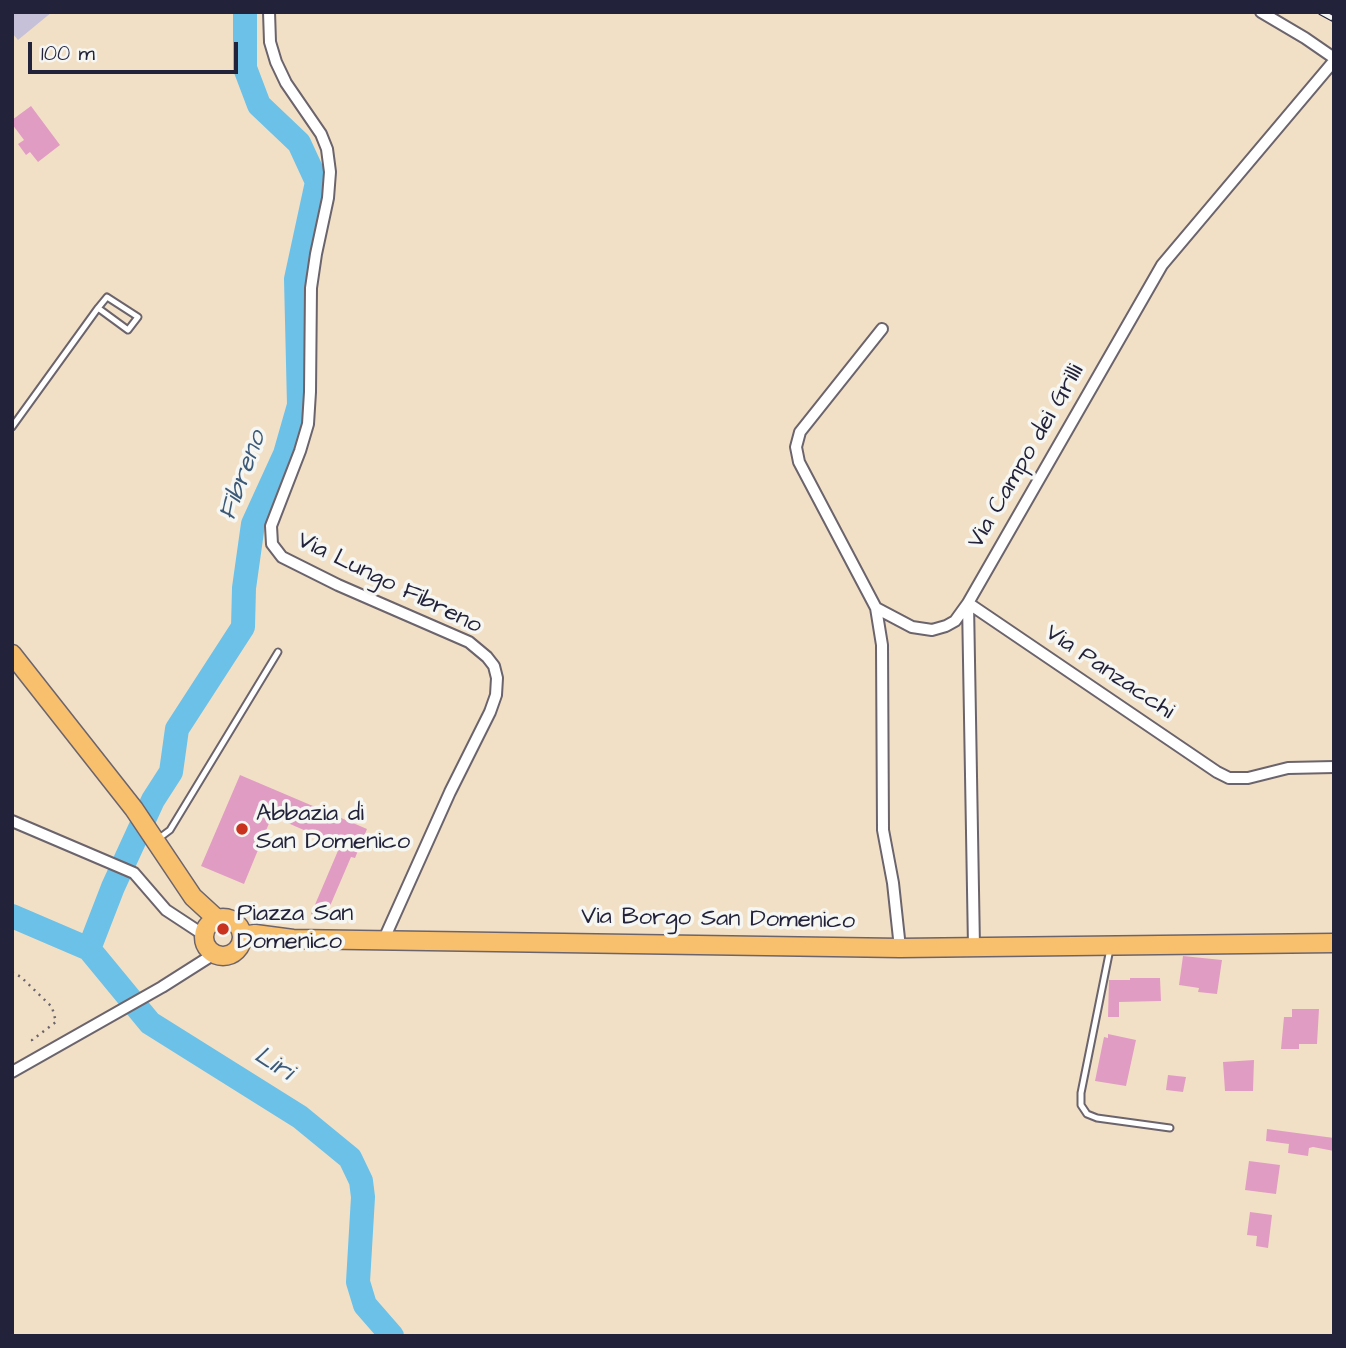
<!DOCTYPE html>
<html>
<head>
<meta charset="utf-8">
<style>
	body { margin:0 }
	#map { position:relative; width:1346px; height:1348px; overflow:hidden; background:#f2e0c6; font-family:"Architects Daughter",sans-serif }
	canvas { display:block }
	.frame { position:absolute; inset:0; border:14px solid #22223b; pointer-events:none }
	.scale { position:absolute; left:28px; top:42px; width:210px; height:32px; box-sizing:border-box; border:4px solid #22223b; border-top:0; padding-left:9px; font-size:21px; line-height:24px; white-space:nowrap; color:#22223b; -webkit-text-stroke:5px #f6f6f2; paint-order:stroke }
</style>
</head>
<body>
<div id="map">
<canvas width="1346" height="1348"></canvas>
<div class="frame"></div>
<div class="scale">100 m</div>
</div>
<script>
const ctx = document.querySelector('canvas').getContext('2d');
ctx.lineJoin = 'round';
function fillPath(path, color) { ctx.fillStyle = color; ctx.fill(path, 'evenodd'); }
const poly = rows => new Path2D(rows.map(r => 'M' + r).join(''));
function trace(path, color, width, dash) { ctx.strokeStyle = color; ctx.lineWidth = width; ctx.lineCap = dash ? 'butt' : 'round'; ctx.setLineDash(dash || []); ctx.stroke(path); }
function label(font, color, halo, rows, align = 'center') {
  ctx.font = font + ' "Architects Daughter",sans-serif'; ctx.lineWidth = 7; ctx.setLineDash([]); ctx.textBaseline = 'middle'; ctx.strokeStyle = halo; ctx.fillStyle = color; for (const [text, x, y, turn = 0] of rows) {
    ctx.save(); ctx.translate(x, y); ctx.rotate((+turn || 0) * Math.PI / 180); ctx.textAlign = isNaN(turn) ? turn : align; if (halo) ctx.strokeText(text, 0, 0); ctx.fillText(text, 0, 0); ctx.restore();
  }
}
const industrial = poly([
	[12,12,52,12,18,40,12,33]
]);
const river = poly([
	[12,916,89,949,150,1023,300,1117,350,1158,361,1181,363,1197,358,1282,365,1305,392,1336],
	[89,949,113,887,153,800,171,772,177,729,243,627,244,588,253,524,285,454,299,405,296,279,317,182,299,143,259,105,245,68,245,12]
]);
const building = poly([
	[31,106,60,145,38,162,30,152,26,155,18,144,24,140,12,124,12,120],
	[240,775,367,829,355,858,351,857,324,920,311,914,340,846,272,816,244,884,201,866],
	[1183,956,1222,960,1217,994,1198,992,1199,988,1179,985],
	[1130,978,1160,978,1161,1001,1119,1002,1119,1017,1108,1017,1109,980,1130,980],
	[1292,1009,1319,1009,1317,1044,1299,1044,1299,1049,1281,1049,1284,1017,1292,1017],
	[1108,1034,1136,1040,1126,1086,1095,1081,1104,1037,1108,1038],
	[1254,1060,1253,1091,1225,1091,1223,1062],
	[1168,1075,1186,1077,1183,1092,1166,1090],
	[1267,1129,1334,1138,1334,1151,1313,1147,1309,1148,1308,1156,1288,1153,1289,1144,1266,1141],
	[1249,1161,1280,1165,1276,1194,1245,1190],
	[1250,1212,1272,1215,1268,1248,1256,1246,1257,1236,1247,1235]
]);
const path = poly([
	[12,972,21,977,52,1007,56,1022,32,1040,34,1044]
]);
const lane = poly([
	[12,427,98,308,107,297,138,317,128,330,98,308],
	[158,839,170,830,278,652],
	[1110,949,1081,1093,1081,1105,1087,1114,1097,1118,1170,1128]
]);
const street = poly([
	[269,12,270,42,276,62,286,83,321,134,327,149,330,172,328,198,316,254,311,288,310,392,308,424,300,451,271,526,272,544,282,557,338,585,469,642,487,657,494,666,497,678,496,695,490,712,450,792,384,939],
	[1261,12,1305,38,1334,58],
	[882,329,800,432,796,447,799,462,876,608,882,645,883,830,893,883,900,948],
	[876,608,912,627,932,630,946,626,955,621,968,603,1217,772,1229,778,1248,778,1288,768,1334,767],
	[12,821,134,873,166,910,204,935],
	[974,947,968,603,1162,265,1334,61],
	[12,1072,162,987,214,954]
]);
const primary = poly([
	[12,654,134,809,193,897,217,919],
	'204 937a19 19 0 1 1 38 0a19 19 0 1 1-38 0Z',
	[243,936,255,934,293,939,900,948,1334,943]
]);
const rail = poly([
	[1321,12,1334,19]
]);
const markers = [
	[242,829,7,"#c8321e"],
	[223,929,7,"#c8321e"]
];
const streetNames = [
	["Via Campo dei Grilli",1027,457,-60],
	["Via Lungo Fibreno",389,584,26],
	["Via Panzacchi",1109,673,34],
	["Via Borgo San Domenico",718,920,1]
];
const poiNames = [
	["Abbazia di",256,815],
	["San Domenico",256,843],
	["Piazza San",237,915],
	["Domenico",237,943]
];
const waterNames = [
	["Fibreno",244,476,-70],
	["Liri",273,1065,32]
];
fillPath(industrial, '#c7c0d9');
trace(river, '#6cc1e8', 24);
fillPath(building, '#e19cc4');
trace(lane, '#6b646c', 9);
trace(street, '#6b646c', 14);
trace(primary, '#6b646c', 21);
trace(path, '#6b646c', 2.5, [2, 5]);
trace(lane, '#fff', 5);
trace(street, '#fff', 10);
trace(primary, '#f8bf6c', 18);
trace(rail, '#22223b', 7);
trace(rail, '#f6f6f2', 4.5, [13]);
for (const [x, y, r, color] of markers) { const dot = new Path2D(); dot.arc(x, y, r, 0, 2 * Math.PI); ctx.fillStyle = color; ctx.fill(dot); trace(dot, '#f6f6f2', 2.5); }
label('24px', '#22223b', '#f6f6f2', streetNames);
label('24px', '#22223b', '#f6f6f2', poiNames, 'left');
label('italic 26px', '#3c5a78', '#f6f6f2', waterNames);
</script>
</body>
</html>
